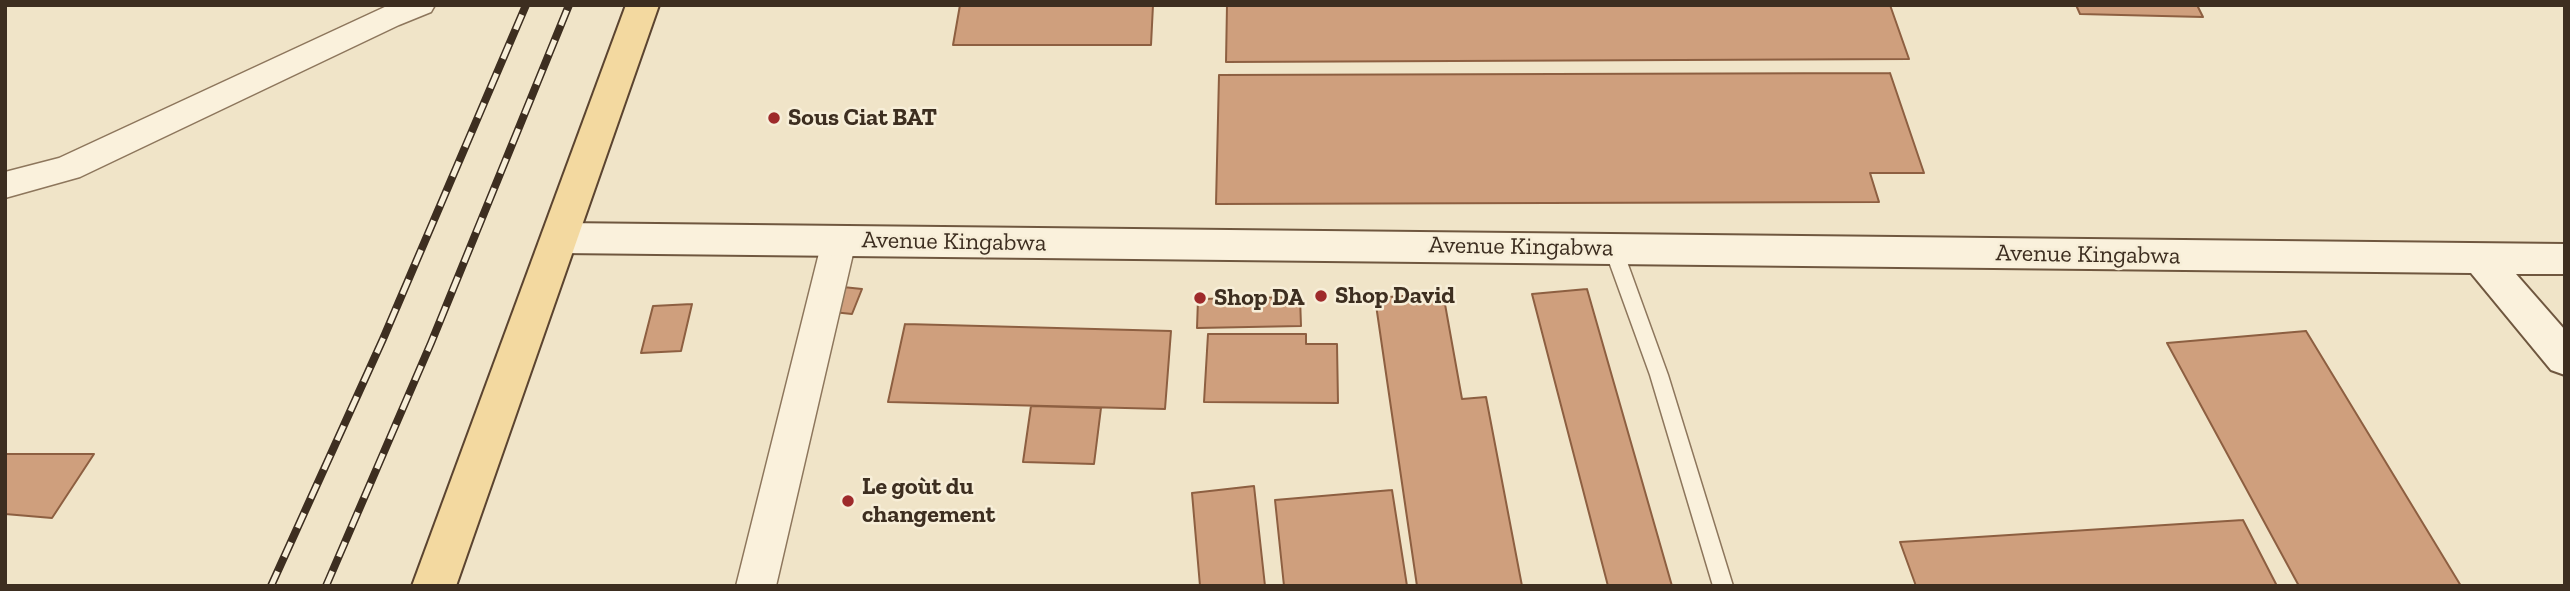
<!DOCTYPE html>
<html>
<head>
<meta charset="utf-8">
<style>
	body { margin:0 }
	#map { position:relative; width:2570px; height:591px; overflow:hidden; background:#f0e4c8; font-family:"Zilla Slab",serif }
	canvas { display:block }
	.frame { position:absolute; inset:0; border:7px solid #3d2e20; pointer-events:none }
</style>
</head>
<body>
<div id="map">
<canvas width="2570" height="591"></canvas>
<div class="frame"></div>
</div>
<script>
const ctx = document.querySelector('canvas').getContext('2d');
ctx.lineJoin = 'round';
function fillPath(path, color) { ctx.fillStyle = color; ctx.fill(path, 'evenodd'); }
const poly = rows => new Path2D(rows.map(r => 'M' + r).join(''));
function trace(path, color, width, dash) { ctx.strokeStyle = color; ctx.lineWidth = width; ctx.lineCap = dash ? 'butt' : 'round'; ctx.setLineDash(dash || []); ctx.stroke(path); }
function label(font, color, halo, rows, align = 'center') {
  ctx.font = font + ' "Zilla Slab",serif'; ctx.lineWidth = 5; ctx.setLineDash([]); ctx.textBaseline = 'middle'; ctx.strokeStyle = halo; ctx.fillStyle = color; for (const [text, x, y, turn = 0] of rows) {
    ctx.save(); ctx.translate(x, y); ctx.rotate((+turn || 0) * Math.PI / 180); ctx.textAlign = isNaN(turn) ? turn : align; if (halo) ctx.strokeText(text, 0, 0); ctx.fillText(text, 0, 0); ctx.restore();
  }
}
const building = poly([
	[960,5,1153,5,1151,45,953,45,960,5],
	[1227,5,1890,5,1909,59,1226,62,1227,5],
	[2076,5,2197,5,2203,17,2080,14,2076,5],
	[1890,73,1924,173,1870,173,1879,202,1216,204,1219,75,1890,73],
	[843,287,862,289,852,314,833,312,843,287],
	[1587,289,1672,586,1608,586,1532,294,1587,289],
	[1443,293,1462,399,1486,397,1522,586,1417,586,1375,298,1443,293],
	[1300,297,1301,326,1197,328,1198,299,1300,297],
	[692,304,681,351,641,353,653,306,692,304],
	[905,324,1171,331,1165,409,888,402,905,324],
	[2306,331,2461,586,2299,586,2167,343,2306,331],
	[1208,334,1306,334,1306,344,1337,344,1338,403,1204,402,1208,334],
	[1031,406,1101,408,1094,464,1023,462,1031,406],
	[5,454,94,454,52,518,5,514,5,454],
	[1254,486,1265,586,1200,586,1192,493,1254,486],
	[1392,490,1407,586,1284,586,1275,500,1392,490],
	[2243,520,2277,586,1916,586,1900,542,2243,520]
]);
const lane = poly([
	[1613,241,1619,243,1622,248,1668,375,1733,586,1713,586,1650,375,1604,248,1607,243,1613,241]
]);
const street = poly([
	[389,5,435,5,431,12,399,25,80,177,5,198,5,172,59,158,389,5],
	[839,227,851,231,856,241,776,586,736,586,822,241,827,231,839,227]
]);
const secondary = poly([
	[561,223,2565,244,2565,274,2516,274,2565,330,2565,375,2551,370,2471,273,561,253,548,249,542,238,548,227,561,223]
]);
const primary = poly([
	[626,5,659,5,456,586,412,586,626,5]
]);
const rail = poly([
	[271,586,383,339,526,5],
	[326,586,431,343,569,5]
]);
const markers = [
	[774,118,7,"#9e2a2b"],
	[1321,296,7,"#9e2a2b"],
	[1200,298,7,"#9e2a2b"],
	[848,501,7,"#9e2a2b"]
];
const poiNames = [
	["Sous Ciat BAT",788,118],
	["Shop David",1335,296],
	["Shop DA",1214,298],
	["Le goùt du",862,487],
	["changement",862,515]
];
const streetNames = [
	["Avenue Kingabwa",954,242,1],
	["Avenue Kingabwa",1521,247,1],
	["Avenue Kingabwa",2088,255,1]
];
fillPath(building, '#cf9f7d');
trace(building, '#8d5f41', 2);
trace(lane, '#8d765c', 3);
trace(street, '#8d765c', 3);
trace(secondary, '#6f573f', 4);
trace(primary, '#5b4430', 4);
fillPath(lane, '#faf1dc');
fillPath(street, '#faf1dc');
fillPath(secondary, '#faf1dc');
fillPath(primary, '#f3d9a0');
trace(rail, '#3d2e20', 8);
trace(rail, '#f7eed8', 5, [16]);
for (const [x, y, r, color] of markers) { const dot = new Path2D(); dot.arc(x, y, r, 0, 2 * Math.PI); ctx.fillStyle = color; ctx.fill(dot); trace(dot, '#f7eed8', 2.5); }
label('bold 24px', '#3d2e20', '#f7eed8', poiNames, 'left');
label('24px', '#3d2e20', '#f7eed8', streetNames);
</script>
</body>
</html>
